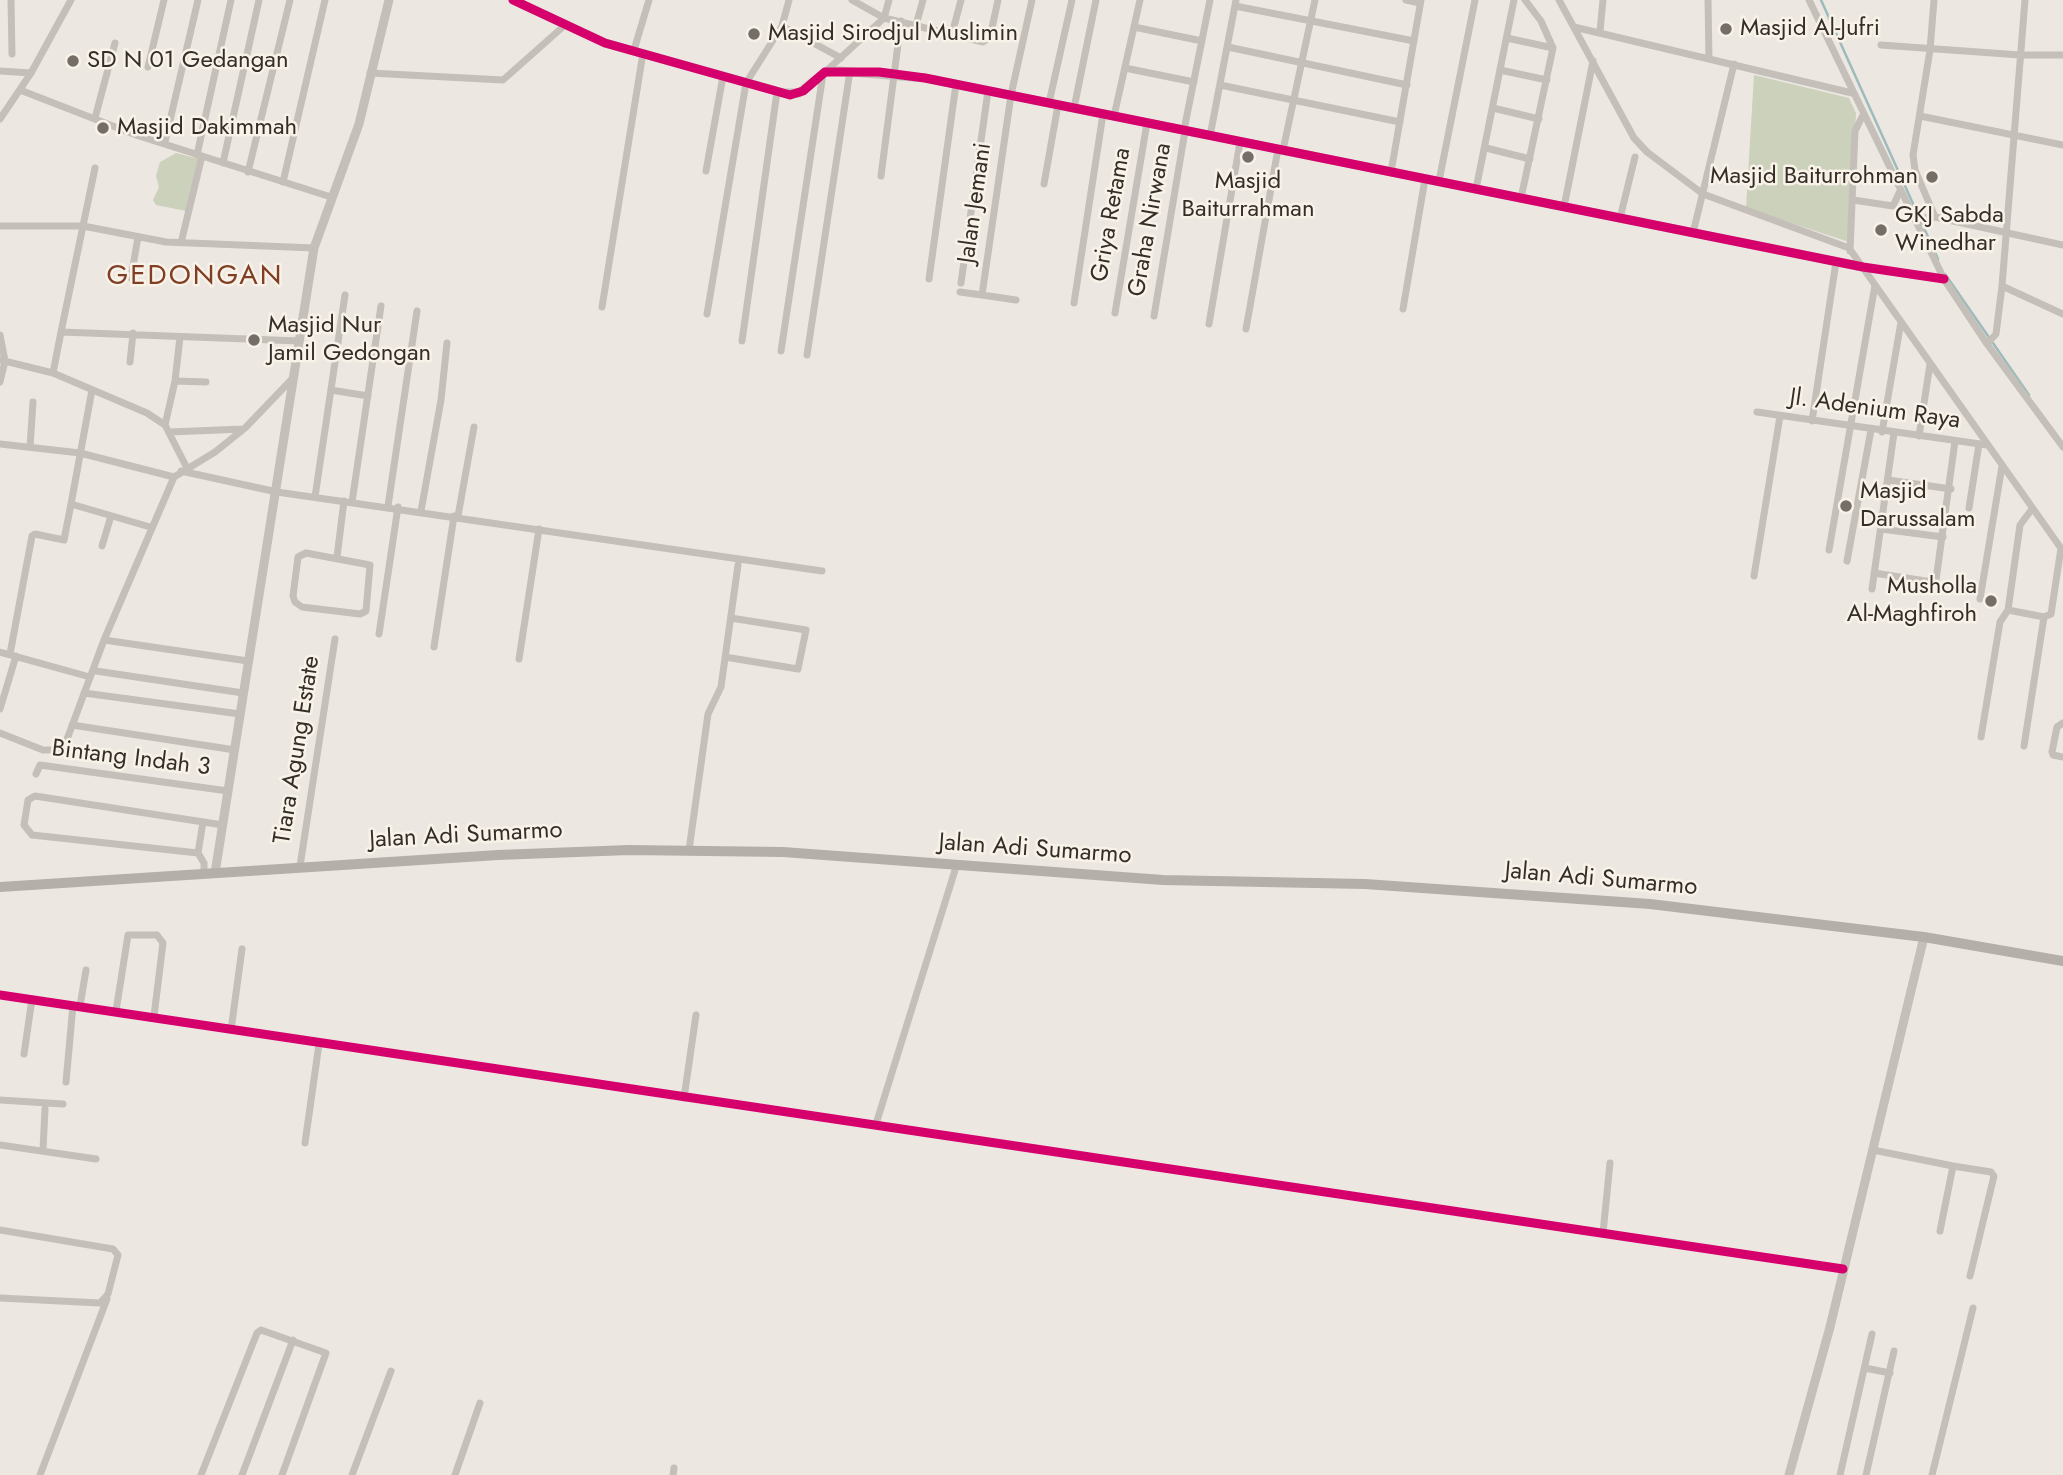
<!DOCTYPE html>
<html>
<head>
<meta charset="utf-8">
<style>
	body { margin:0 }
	canvas { display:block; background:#ece7e0 }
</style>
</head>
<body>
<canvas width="2063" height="1475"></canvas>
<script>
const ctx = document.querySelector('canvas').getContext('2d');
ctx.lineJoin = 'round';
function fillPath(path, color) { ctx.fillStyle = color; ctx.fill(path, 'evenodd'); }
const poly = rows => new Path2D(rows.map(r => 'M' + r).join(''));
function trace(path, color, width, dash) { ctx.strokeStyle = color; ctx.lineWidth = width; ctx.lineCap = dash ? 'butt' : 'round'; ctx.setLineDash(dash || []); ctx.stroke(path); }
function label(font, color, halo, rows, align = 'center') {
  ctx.font = font + ' Jost,sans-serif'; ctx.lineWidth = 5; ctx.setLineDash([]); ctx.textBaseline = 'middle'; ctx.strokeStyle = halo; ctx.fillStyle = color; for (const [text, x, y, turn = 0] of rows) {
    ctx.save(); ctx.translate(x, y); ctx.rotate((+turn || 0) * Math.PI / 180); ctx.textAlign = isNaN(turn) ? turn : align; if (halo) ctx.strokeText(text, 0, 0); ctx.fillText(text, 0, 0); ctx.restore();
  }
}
const green = poly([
	[1754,75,1849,98,1856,113,1849,242,1746,208],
	[176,153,199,159,186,211,156,205,153,200,159,187,156,176,160,162]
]);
const stream = poly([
	[1821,0,1938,259],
	[1945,274,2029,395]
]);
const minor = poly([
	[11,0,12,54],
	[852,0,884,18,983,42,990,37,998,0],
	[1406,0,1420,3],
	[1559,0,1634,138,1647,152,1703,194,1849,248,2063,551],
	[1708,0,1709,59],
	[1809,0,1944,279,1987,344,2063,447],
	[1934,0,1930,50,1913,155,1915,170,1935,217],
	[1235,6,1414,41],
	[916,25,923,0],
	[782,26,841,58],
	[1134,27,1202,41],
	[1574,27,1852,93],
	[1600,31,1603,0],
	[952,34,961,0],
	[1507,38,1553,48],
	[1881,45,2020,55,2063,55],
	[1228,47,1407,85],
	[634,50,649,0],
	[148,67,164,0],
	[1125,68,1194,82],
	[1500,70,1547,80],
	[0,71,31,73],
	[825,72,884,18,889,0],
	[370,73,503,80,565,25],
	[1220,85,1400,122],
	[20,90,136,135,331,197],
	[1049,103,1072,0],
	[1074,108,1096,0],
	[1493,108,1539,119],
	[1114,116,1140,0],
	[1920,116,2063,145],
	[95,118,115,43],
	[0,119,31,73,71,0],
	[1184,130,1210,0],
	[1210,136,1236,0],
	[165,142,198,0],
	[1486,148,1530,159],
	[1283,150,1315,0],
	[197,155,231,0],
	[223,163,259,0],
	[706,171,723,76],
	[248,172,290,0],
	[1391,172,1421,0],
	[881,176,901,21],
	[1439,181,1475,0],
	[283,182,325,0],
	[1044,184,1058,105],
	[1476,189,1514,0],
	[1521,198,1553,48,1541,21,1525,0],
	[1853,200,1893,206,1900,191],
	[1564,207,1593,61],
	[1620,218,1635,157],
	[1914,219,1935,217,2063,245],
	[0,226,83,226,166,242,314,248],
	[1693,233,1734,64],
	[181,243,202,156],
	[1850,251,1855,131,1863,115],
	[1863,267,1944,279],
	[131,278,138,237],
	[929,279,956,84],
	[961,283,988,91],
	[2002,286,2063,314],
	[960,292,982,295,1011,95,1032,0],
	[982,295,1016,300],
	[1074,303,1103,114],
	[602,307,643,53],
	[1403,309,1425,179],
	[1115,313,1147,123],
	[707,314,746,83,782,26,789,0],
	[1154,316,1185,131],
	[1209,324,1240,142],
	[1246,329,1278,149],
	[61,332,95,168],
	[0,335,5,361,0,382],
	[742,341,777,92],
	[1987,344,1996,334,2002,286,2025,0],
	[781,351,823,74],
	[807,355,850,71],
	[0,360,53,373,147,413,165,425,187,468],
	[130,362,133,333],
	[53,373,61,332,299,341],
	[175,381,206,382],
	[92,390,71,504,150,527],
	[331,390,368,396],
	[1757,412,1987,445],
	[1812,421,1836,262],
	[165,425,175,381,180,337],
	[170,432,243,429],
	[1882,432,1901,322],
	[1919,436,1930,364],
	[0,444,80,453,174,477],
	[30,447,33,402],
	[181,471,277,492,822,571],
	[1888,480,1951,489],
	[315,497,345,295],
	[352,502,381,306],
	[388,506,417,311],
	[1969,508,1979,444],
	[421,511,441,400,447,343],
	[458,516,474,427],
	[1881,529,1943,537],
	[102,546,111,516],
	[1829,550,1875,285],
	[306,553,370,565,366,611,360,614,302,607,295,602,293,596,298,557,306,553],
	[337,557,344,501],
	[1847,561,1871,430],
	[1874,573,1932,582,1936,580,1955,441],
	[1754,576,1780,416],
	[1872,589,1894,433],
	[1980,599,2002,466],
	[2008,610,2044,617],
	[379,634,398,507],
	[104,640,248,661],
	[434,647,454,516],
	[0,652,90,677],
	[10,654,32,536,35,534,64,540,71,504],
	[725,657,798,669,806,630,731,618],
	[519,659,539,529],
	[96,671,243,693],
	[84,693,240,714],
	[0,709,16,656],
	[2063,723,2057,727,2052,752,2053,755,2063,757],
	[72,725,235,750],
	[0,733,43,750,63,750,104,640,174,477,215,452,245,428,294,377],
	[1981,737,2000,622,2008,610,2020,525,2032,509],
	[2024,746,2044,617,2051,614,2061,548],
	[36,774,40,765,228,791],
	[203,822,198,853,32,835,24,825,28,800,35,796,223,825],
	[689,850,708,714,721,687,738,565],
	[198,853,204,863,204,874],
	[300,866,335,639],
	[0,995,1843,1269],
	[80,1006,86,970],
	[116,1011,128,935,157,935,163,943,154,1016],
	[231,1030,242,949],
	[24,1054,32,999],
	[66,1082,73,1005],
	[684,1098,696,1015],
	[0,1100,63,1104],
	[876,1124,956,867],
	[305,1143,319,1044],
	[0,1145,96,1159],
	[43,1150,45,1109],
	[1873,1150,1953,1166,1940,1231],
	[1953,1166,1991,1172,1994,1176,1970,1276],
	[0,1230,113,1249,118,1255,108,1294,100,1303,0,1298],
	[1603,1233,1610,1163],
	[1865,1368,1890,1373],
	[40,1475,107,1299],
	[201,1475,257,1333,261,1330,326,1353,282,1475],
	[242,1475,293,1340],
	[352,1475,391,1371],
	[455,1475,480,1403],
	[673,1475,674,1468],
	[1840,1475,1872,1334],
	[1866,1475,1894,1351],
	[1932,1475,1973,1308]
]);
const tertiary = poly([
	[513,0,605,43,784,93,799,93,825,72,839,71,925,78,1863,267],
	[215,873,314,248,359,124,389,0],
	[1789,1475,1830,1327,1924,937]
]);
const secondary = poly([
	[0,887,498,855,629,850,783,852,1163,880,1365,884,1650,904,1924,937,2063,961]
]);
const cycleway = poly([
	[513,0,605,43,790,95,803,91,825,72,879,72,925,78,1863,267,1944,279],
	[0,995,1843,1269]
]);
const markers = [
	[1726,29,7,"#756e68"],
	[754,34,7,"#756e68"],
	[73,61,7,"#756e68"],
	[103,128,7,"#756e68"],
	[1248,157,7,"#756e68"],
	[1932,177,7,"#756e68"],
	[1881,230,7,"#756e68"],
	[254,340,7,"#756e68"],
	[1846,506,7,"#756e68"],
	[1991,601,7,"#756e68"]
];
const poiNames = [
	["Masjid Al-Jufri",1740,29],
	["Masjid Sirodjul Muslimin",768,34],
	["SD N 01 Gedangan",87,61],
	["Masjid Dakimmah",117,128],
	["Masjid Baiturrohman",1918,177,"right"],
	["Masjid",1248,182,"center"],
	["Baiturrahman",1248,210,"center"],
	["GKJ Sabda",1895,216],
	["Winedhar",1895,244],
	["Masjid Nur",268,326],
	["Jamil Gedongan",268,354],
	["Masjid",1860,492],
	["Darussalam",1860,520],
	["Musholla",1977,587,"right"],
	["Al-Maghfiroh",1977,615,"right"]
];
const streetNames = [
	["Jalan Jemani",976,203,-82],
	["Griya Retama",1112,215,-80],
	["Graha Nirwana",1151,220,-80],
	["Jl. Adenium Raya",1875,410,8],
	["Tiara Agung Estate",298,750,-81],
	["Bintang Indah 3",131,759,7],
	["Jalan Adi Sumarmo",466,836,-3],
	["Jalan Adi Sumarmo",1035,850,4],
	["Jalan Adi Sumarmo",1601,880,5]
];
const quarterNames = [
	["GEDONGAN",195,277]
];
fillPath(green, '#ccd1bb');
trace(stream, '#9ebbbc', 2.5);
trace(minor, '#c5bfb9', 7);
trace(tertiary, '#c5bfb9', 9);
trace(secondary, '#b5afaa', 10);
trace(cycleway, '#d6006c', 9);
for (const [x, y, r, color] of markers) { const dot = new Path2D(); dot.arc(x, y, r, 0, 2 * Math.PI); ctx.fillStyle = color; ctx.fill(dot); trace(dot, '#f8f2e8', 2.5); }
label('24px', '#352d28', '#f8f2e8', poiNames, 'left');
label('24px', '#352d28', '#f8f2e8', streetNames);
ctx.letterSpacing = '2px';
label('28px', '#803f25', '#f8f2e8', quarterNames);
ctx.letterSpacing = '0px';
</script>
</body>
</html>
